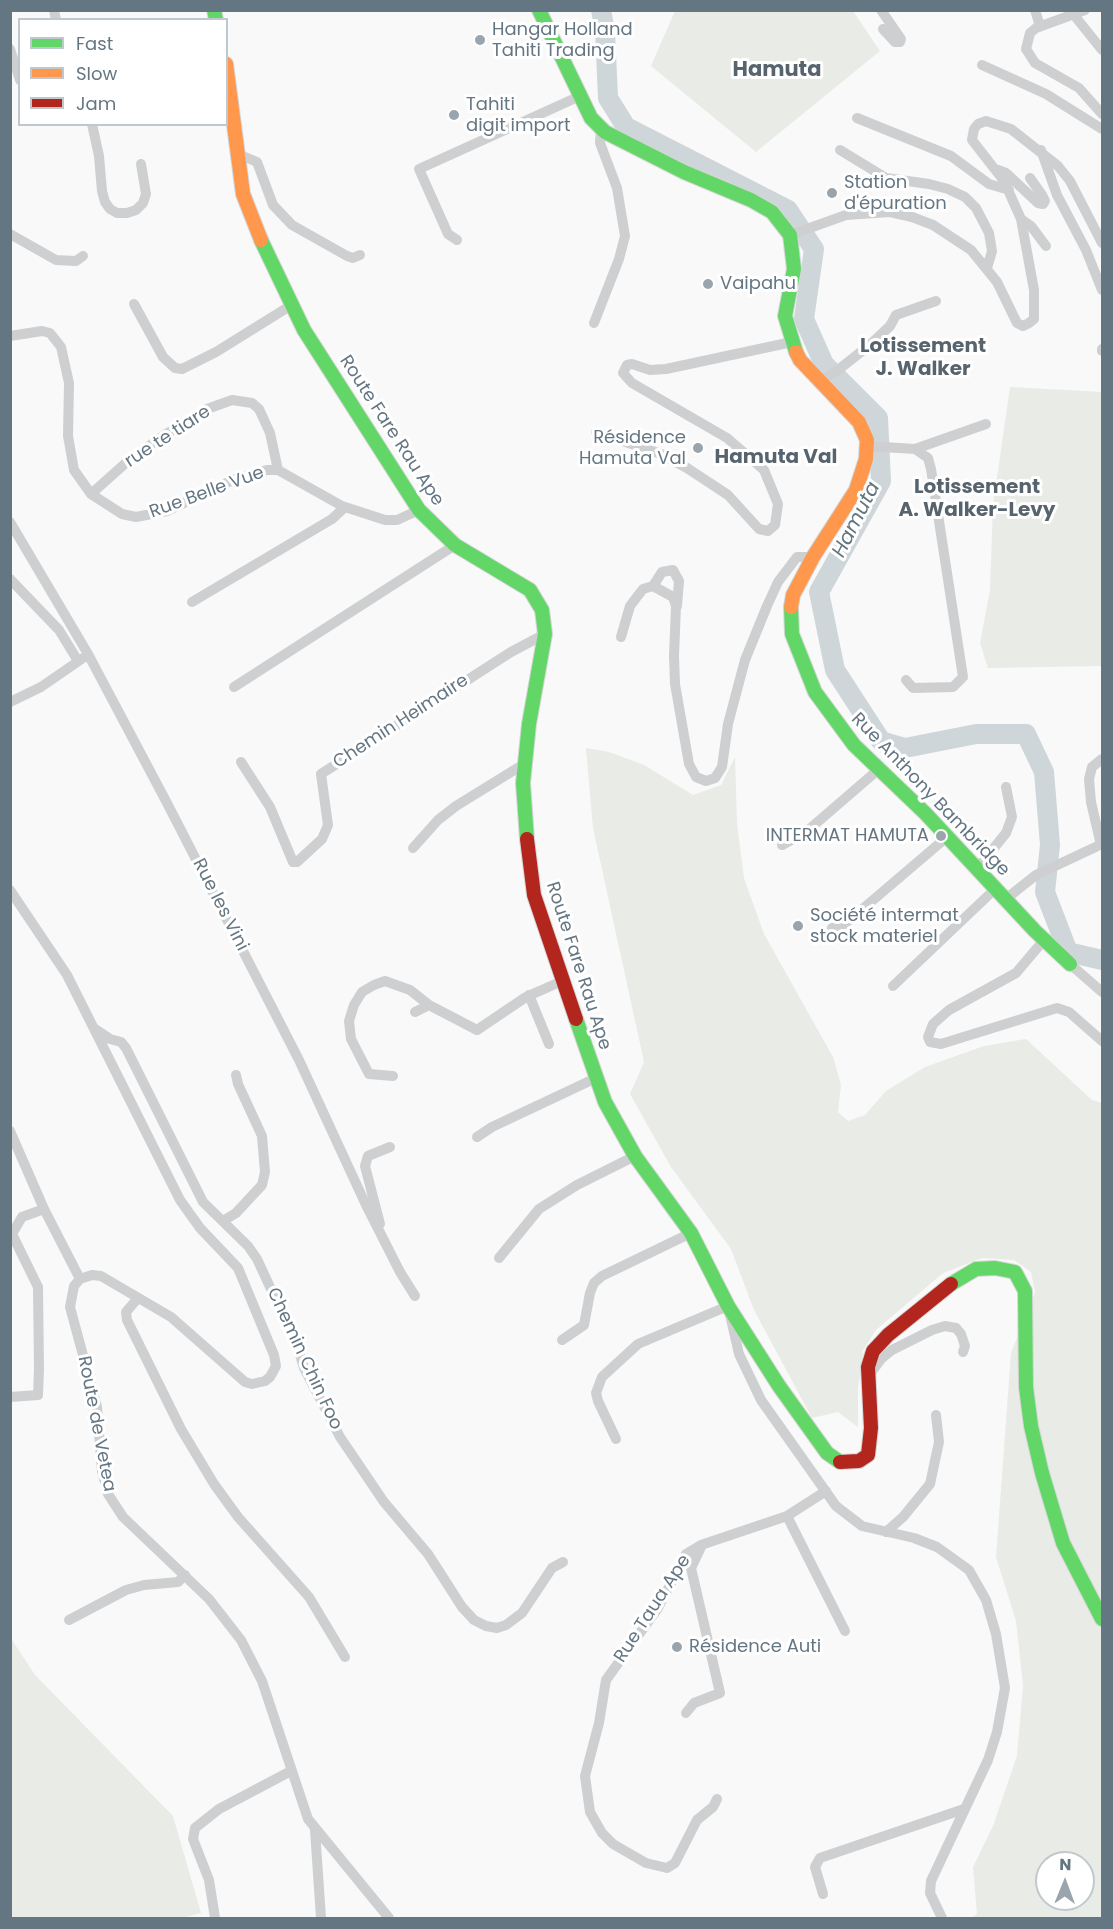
<!DOCTYPE html>
<html>
<head>
<meta charset="utf-8">
<style>
	body { margin:0 }
	#map { position:relative; width:1113px; height:1929px; overflow:hidden; background:#f9f9f9; font-family:Poppins,sans-serif }
	canvas { display:block }
	.frame { position:absolute; inset:0; border:12px solid #657683; pointer-events:none }
	.legend { position:absolute; left:18px; top:18px; width:210px; height:108px; box-sizing:border-box; background:#fff; border:2px solid #c1c8cd; margin:0; padding:8px 10px; list-style:none; font-size:18px; color:#657683 }
	.legend li { display:flex; align-items:center; gap:12px; height:30px }
	.legend b { width:30px; border:2px solid #c1c8cd }
	.north { position:absolute; left:1035px; top:1851px; width:60px; height:60px; box-sizing:border-box; background:#fff; border:2px solid #c1c8cd; border-radius:50%; rotate:1deg; font-size:16px; font-weight:700; line-height:24px; text-align:center; color:#657683 }
	.north::after { content:''; display:block; margin:auto; width:21px; height:27px; background:#99a4ac; clip-path:polygon(50% 0,100% 100%,50% 72%,0 100%) }
</style>
</head>
<body>
<div id="map">
<canvas width="1113" height="1929"></canvas>
<div class="frame"></div>
<ul class="legend">
<li><b style="height:8px;background:#63d668"></b>Fast</li>
<li><b style="height:8px;background:#ff974d"></b>Slow</li>
<li><b style="height:8px;background:#b3261e"></b>Jam</li>
</ul>
<div class="north">N</div>
</div>
<script>
const ctx = document.querySelector('canvas').getContext('2d');
ctx.lineJoin = 'round';
function fillPath(path, color) { ctx.fillStyle = color; ctx.fill(path, 'evenodd'); }
const poly = rows => new Path2D(rows.map(r => 'M' + r).join(''));
function trace(path, color, width, dash) { ctx.strokeStyle = color; ctx.lineWidth = width; ctx.lineCap = dash ? 'butt' : 'round'; ctx.setLineDash(dash || []); ctx.stroke(path); }
function label(font, color, halo, rows, align = 'center') {
  ctx.font = font + ' Poppins,sans-serif'; ctx.lineWidth = 6; ctx.setLineDash([]); ctx.textBaseline = 'middle'; ctx.strokeStyle = halo; ctx.fillStyle = color; for (const [text, x, y, turn = 0] of rows) {
    ctx.save(); ctx.translate(x, y); ctx.rotate((+turn || 0) * Math.PI / 180); ctx.textAlign = isNaN(turn) ? turn : align; if (halo) ctx.strokeText(text, 0, 0); ctx.fillText(text, 0, 0); ctx.restore();
  }
}
const green = poly([
	[675,11,853,11,880,51,756,152,651,66],
	[1010,387,1102,392,1102,666,988,668,980,643,990,590,993,505],
	[586,748,609,752,644,765,693,795,721,785,735,757,737,823,744,878,764,934,833,1057,841,1085,838,1112,848,1121,865,1115,886,1091,925,1067,984,1046,1026,1039,1092,1100,1102,1103,1102,1918,971,1918,977,1914,973,1867,993,1826,1017,1756,1023,1685,1016,1621,996,1557,1011,1353,1035,1292,1031,1272,1014,1260,982,1258,943,1273,876,1330,863,1350,858,1388,858,1427,838,1412,812,1418,754,1310,731,1249,671,1167,630,1094,644,1062,593,828],
	[1047,1863,1083,1863,1083,1899,1047,1899],
	[10,1637,35,1675,173,1816,201,1913,183,1918,11,1918]
]);
const river = poly([
	[601,10,605,31,608,98,626,127,788,210,814,249,804,319,824,364,878,418,881,481,819,592,835,670,881,741,905,748,976,734,1026,734,1044,772,1050,845,1045,892,1068,952,1102,960]
]);
const street = poly([
	[54,10,56,20],
	[881,10,901,39,900,42,895,42,883,29],
	[1035,10,1040,26],
	[1085,10,1036,28,1030,33,1026,49,1035,63,1079,88,1102,114],
	[1074,15,1102,50],
	[10,49,20,80],
	[982,65,1046,94,1102,129],
	[857,118,951,156,989,184,1009,190],
	[92,124,99,156,102,191,105,202,110,209,117,213,127,213,136,210,143,203,146,194,141,164],
	[840,150,886,178,929,184,948,189,965,197,976,208,989,233,992,251,987,268],
	[1041,150,1057,195,1086,250,1102,290],
	[238,154,257,162,273,205,292,225,347,256,353,258,360,255],
	[998,170,1006,173,1038,203,1043,204,1045,201,1042,195,1030,178],
	[1021,219,1031,226,1046,246],
	[10,234,56,260,76,261,83,256],
	[790,235,846,215,890,212,912,217,933,225,971,250,997,282,1017,323,1023,326,1029,323,1034,319,1034,290,1021,219,1004,181,972,140,974,129,978,124,986,121,1011,129,1058,166,1070,181,1102,243],
	[457,240,448,234,419,169,580,96],
	[134,304,163,357,175,368,182,369,216,352,290,306],
	[594,323,619,259,625,236,617,188,600,143,601,128],
	[10,336,42,331,50,333,61,347,69,383,68,436,74,470,91,494,122,514,136,517,167,511,235,479,267,470,278,470,342,506,385,520,397,520,419,510],
	[1102,351,1102,349],
	[818,382,838,370,871,344,890,326,896,315,936,301],
	[596,432,661,454,687,468,728,495,759,529,768,531,775,525,778,504,764,470,727,438,632,383,623,373,627,365,632,364,650,370,666,369,792,342],
	[867,446,915,449,928,458,931,469,963,677,953,687,913,688,906,680],
	[915,449,986,424],
	[91,494,128,461,163,436,207,409,232,400,252,403,259,409,270,433,278,470],
	[10,522,88,654,167,803,299,1060,366,1205,400,1272,415,1296],
	[10,579,59,630,78,661],
	[653,586,662,572,673,570,679,581,677,606],
	[192,602,332,519,345,507],
	[621,637,630,606,643,589,653,586,673,597,676,606,674,656,675,684,689,764,696,777,706,781,715,778,722,767,728,724,745,660,767,606,778,582,797,557,813,557],
	[234,687,455,545],
	[10,702,41,687,83,658],
	[241,762,270,807,293,862,297,862,322,839,328,825,321,774,511,652,545,634],
	[782,845,806,832,879,769],
	[1101,845,1091,802,1089,779,1092,767,1102,759],
	[413,848,438,820,456,806,524,764],
	[977,869,1006,833,1012,817,1006,787],
	[10,890,67,975,180,1200,200,1228,238,1268,274,1355,276,1366,270,1377,265,1381,252,1384,245,1382,171,1317,101,1276,92,1275,80,1279,74,1286,70,1307,97,1407,102,1471,108,1494,123,1517,209,1599,241,1640,262,1681,308,1819,389,1918],
	[1007,898,1036,875,1102,844],
	[832,928,842,926,859,912,947,837],
	[1044,940,1016,973,949,1010,933,1024,928,1037,930,1042,941,1044,1057,1008,1069,1012,1102,1041],
	[1070,964,1102,992],
	[893,986,995,889],
	[529,995,549,1044],
	[415,1012,429,1005],
	[95,1029,110,1039,121,1042,126,1048,203,1202,248,1246,257,1259,297,1345,304,1368,340,1437,384,1502,428,1554,462,1607,474,1620,486,1626,497,1628,506,1625,522,1613,552,1568,563,1562],
	[393,1076,369,1074,351,1039,349,1021,354,1005,362,992,374,985,385,981,410,990,429,1005,477,1030,526,997,562,981],
	[10,1131,44,1209,80,1279],
	[477,1137,492,1127,596,1078],
	[223,1221,236,1213,262,1185,265,1172,262,1136,238,1084,236,1075],
	[380,1224,365,1166,368,1156,390,1147],
	[499,1258,539,1209,577,1185,635,1156],
	[138,1298,126,1312,127,1320,181,1429,214,1484,238,1517,309,1597,345,1657],
	[562,1340,584,1325,590,1293,594,1283,602,1276,691,1233],
	[870,1374,881,1359,892,1350,932,1330,945,1326,956,1328,961,1334,965,1346,963,1352],
	[10,1397,38,1395,39,1369,38,1287,12,1234,22,1217,44,1209],
	[616,1439,598,1401,596,1393,602,1377,638,1344,728,1306,739,1354,761,1400,836,1506,862,1526,914,1538,937,1547,969,1570,986,1600,996,1634,1005,1688,997,1732,988,1760,931,1881,930,1893,942,1918],
	[787,1516,845,1631],
	[886,1532,903,1517,930,1484,939,1442,936,1415],
	[69,1620,126,1590,144,1585,178,1582,185,1575],
	[686,1713,694,1703,720,1693,691,1568,702,1545],
	[717,1799,713,1807,697,1820,675,1863,667,1868,646,1863,613,1844,602,1833,590,1812,585,1776,599,1723,606,1680,658,1608,686,1554,701,1545,787,1516,826,1491],
	[315,1830,321,1918],
	[823,1894,815,1867,820,1858,964,1809],
	[215,1918,209,1880,193,1839,195,1828,219,1809,291,1771]
]);
const fast = poly([
	[214,10,216,20],
	[539,10,591,118,605,132,684,172,751,200,772,212,790,235,794,269,785,316,796,352],
	[261,240,304,330,419,510,455,545,530,590,542,610,545,634,529,724,523,783,527,839],
	[791,607,792,634,815,692,854,745,926,814,1035,931,1070,964],
	[576,1019,605,1102,635,1156,691,1233,728,1306,779,1386,827,1453,840,1462],
	[951,1284,976,1269,995,1268,1015,1272,1025,1291,1026,1387,1031,1426,1042,1473,1063,1543,1102,1619]
]);
const slow = poly([
	[226,64,243,194,261,240],
	[791,607,793,595,813,557,856,490,866,459,867,440,859,422,800,360,796,352]
]);
const jam = poly([
	[527,839,534,895,576,1019],
	[840,1462,859,1461,868,1455,871,1428,868,1367,873,1351,888,1335,951,1284]
]);
const markers = [
	[480,40,6,"#99a4ac"],
	[454,115,6,"#99a4ac"],
	[832,193,6,"#99a4ac"],
	[708,284,6,"#99a4ac"],
	[698,448,6,"#99a4ac"],
	[941,836,6,"#99a4ac"],
	[798,926,6,"#99a4ac"],
	[677,1647,6,"#99a4ac"]
];
const poiNames = [
	["Hangar Holland",492,30],
	["Tahiti Trading",492,51],
	["Tahiti",466,105],
	["digit import",466,126],
	["Station",844,183],
	["d'épuration",844,204],
	["Vaipahu",720,284],
	["Résidence",686,438,"right"],
	["Hamuta Val",686,459,"right"],
	["INTERMAT HAMUTA",929,836,"right"],
	["Société intermat",810,916],
	["stock materiel",810,937],
	["Résidence Auti",689,1647]
];
const streetNames = [
	["Route Fare Rau Ape",391,431,57],
	["rue te tiare",168,437,-33],
	["Rue Belle Vue",207,493,-20],
	["Chemin Heimaire",401,722,-33],
	["Rue Anthony Bambridge",930,795,46],
	["Rue les Vini",220,905,63],
	["Route Fare Rau Ape",578,966,72],
	["Chemin Chin Foo",304,1359,65],
	["Route de Vetea",96,1424,79],
	["Rue Taua Ape",653,1609,-57]
];
const neighbourhoodNames = [
	["Lotissement",923,347],
	["J. Walker",923,370],
	["Hamuta Val",776,458],
	["Lotissement",977,488],
	["A. Walker-Levy",977,511]
];
const waterNames = [
	["Hamuta",857,520,-63]
];
const quarterNames = [
	["Hamuta",777,71]
];
fillPath(green, '#e8ebe6');
trace(river, '#ced6d9', 20);
trace(fast, '#d5d6d7', 16);
trace(slow, '#d5d6d7', 16);
trace(jam, '#d5d6d7', 16);
trace(street, '#cecfd0', 10);
trace(fast, '#63d668', 14);
trace(slow, '#ff974d', 14);
trace(jam, '#b3261e', 14);
for (const [x, y, r, color] of markers) { const dot = new Path2D(); dot.arc(x, y, r, 0, 2 * Math.PI); ctx.fillStyle = color; ctx.fill(dot); trace(dot, '#fff', 2); }
label('18px', '#657683', '#fff', poiNames, 'left');
label('18px', '#657683', '#fff', streetNames);
label('bold 20px', '#57646e', '#fff', neighbourhoodNames);
label('italic 20px', '#60757c', '#fff', waterNames);
label('bold 21px', '#57646e', '#fff', quarterNames);
</script>
</body>
</html>
